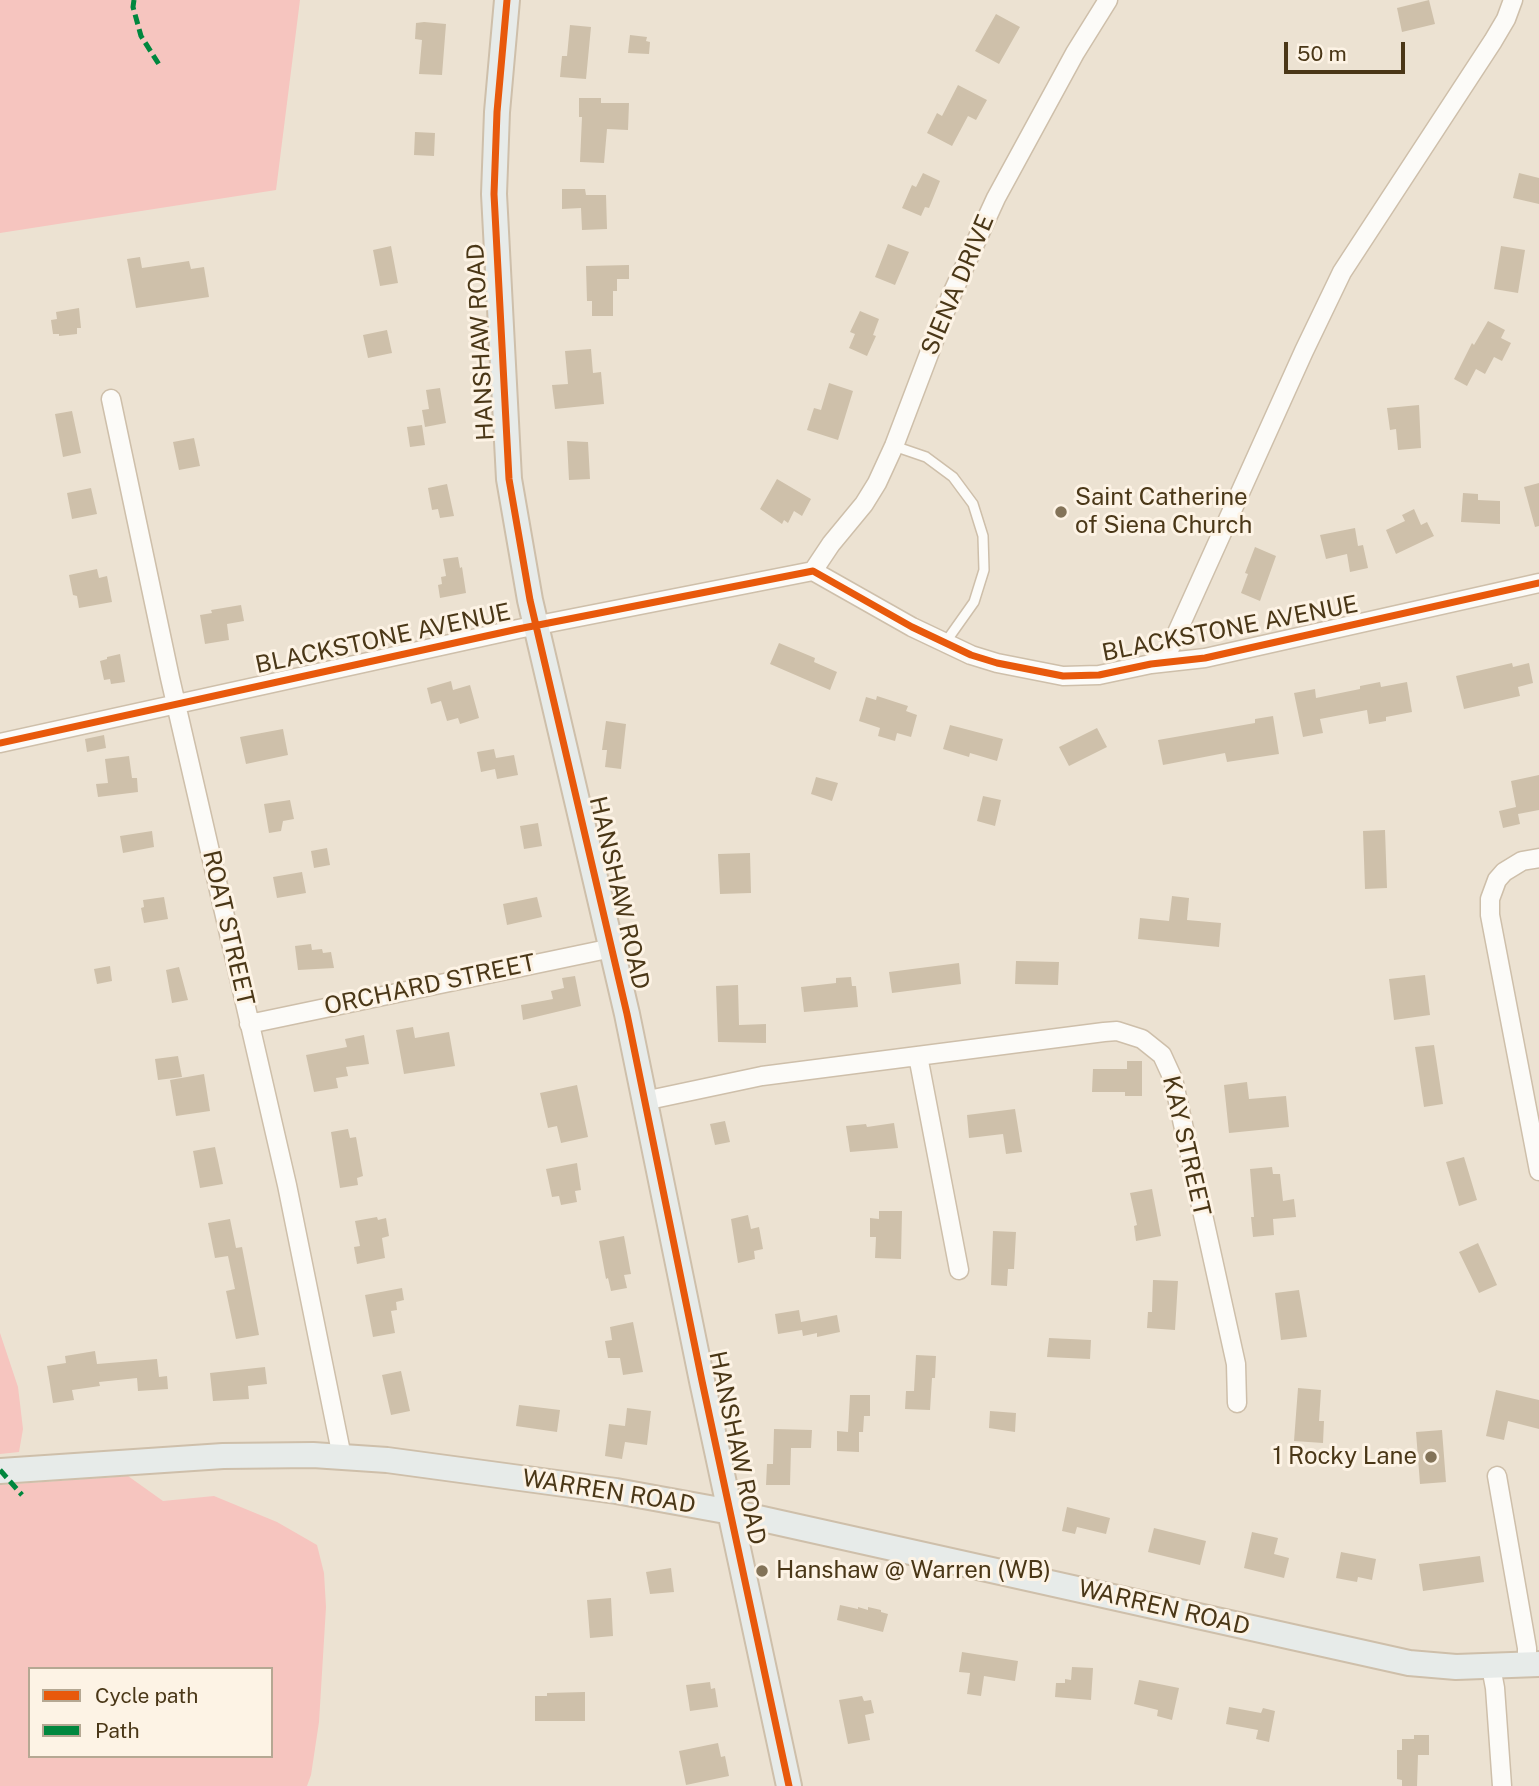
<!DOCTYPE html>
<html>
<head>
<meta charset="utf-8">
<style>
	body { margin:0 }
	#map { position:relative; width:1539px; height:1786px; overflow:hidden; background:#ece2d2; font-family:"Public Sans",sans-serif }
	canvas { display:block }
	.legend { position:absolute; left:28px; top:1667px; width:245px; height:91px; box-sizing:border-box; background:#fdf3e5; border:2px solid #b5a893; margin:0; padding:9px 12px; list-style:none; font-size:21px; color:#4a3717 }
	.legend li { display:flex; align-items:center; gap:14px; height:35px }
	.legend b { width:35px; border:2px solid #b5a893 }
	.scale { position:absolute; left:1284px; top:42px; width:121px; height:32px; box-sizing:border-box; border:4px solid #4a3717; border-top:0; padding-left:9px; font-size:21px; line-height:24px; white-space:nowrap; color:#4a3717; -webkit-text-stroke:5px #fdf3e5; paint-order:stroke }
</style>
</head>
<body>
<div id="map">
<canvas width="1539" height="1786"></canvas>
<ul class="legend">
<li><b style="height:9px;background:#e8590c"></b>Cycle path</li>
<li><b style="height:9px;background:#00873e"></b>Path</li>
</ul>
<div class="scale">50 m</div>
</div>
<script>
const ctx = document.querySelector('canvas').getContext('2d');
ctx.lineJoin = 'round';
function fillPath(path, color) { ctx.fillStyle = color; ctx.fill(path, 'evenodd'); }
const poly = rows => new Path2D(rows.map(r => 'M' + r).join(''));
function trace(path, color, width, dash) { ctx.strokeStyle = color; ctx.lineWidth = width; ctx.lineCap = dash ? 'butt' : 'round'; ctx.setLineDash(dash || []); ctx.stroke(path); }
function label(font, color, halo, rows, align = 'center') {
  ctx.font = font + ' "Public Sans",sans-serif'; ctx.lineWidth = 6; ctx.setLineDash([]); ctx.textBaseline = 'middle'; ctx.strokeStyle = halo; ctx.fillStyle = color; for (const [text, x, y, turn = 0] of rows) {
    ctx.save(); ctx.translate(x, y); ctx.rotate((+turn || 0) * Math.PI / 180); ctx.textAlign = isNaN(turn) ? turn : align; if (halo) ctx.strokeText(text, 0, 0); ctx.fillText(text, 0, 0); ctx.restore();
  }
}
const green = poly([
	[0,0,300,0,276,190,0,233],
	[0,1333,18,1387,23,1429,19,1452,0,1454],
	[128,1476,163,1501,214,1496,277,1522,317,1545,324,1573,326,1607,319,1722,311,1775,307,1786,0,1786,0,1485],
	[30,1669,271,1669,271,1756,30,1756]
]);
const building = poly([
	[1429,0,1435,24,1402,32,1397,8],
	[996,14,1020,27,999,64,975,51],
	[424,22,446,24,442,75,419,74,422,40,415,39,416,23],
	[570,25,591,27,586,79,560,77,562,56,567,56],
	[630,35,647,37,646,41,650,42,649,54,628,53],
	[958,85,987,100,976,120,968,116,952,146,927,133,937,113,942,116],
	[579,98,601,98,601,103,629,103,628,130,607,129,604,163,580,162,582,117,579,117],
	[415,132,435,133,434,156,414,155],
	[923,173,940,181,929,208,925,207,921,216,902,208,912,185,916,187],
	[1519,173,1539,178,1539,204,1513,198],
	[562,189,585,189,586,195,606,195,607,229,582,230,581,208,562,209],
	[888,244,909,252,895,285,875,277],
	[391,246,398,283,380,286,373,250],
	[1501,246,1525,250,1518,293,1494,289],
	[140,257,142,268,189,261,191,269,204,267,209,297,136,308,127,259],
	[629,265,629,279,617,279,617,291,613,291,613,316,592,316,592,301,587,301,586,266],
	[79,308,81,328,77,328,77,334,59,336,59,334,53,334,51,320,57,319,56,312],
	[860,311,879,319,873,335,876,336,867,356,849,348,855,334,850,332],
	[1488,321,1505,330,1501,338,1511,343,1502,361,1494,357,1485,374,1476,369,1467,386,1454,379,1472,343,1474,345],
	[387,330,392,353,368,358,363,335],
	[591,349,593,373,601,372,604,404,555,409,552,385,568,384,565,351],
	[829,383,853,391,838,440,807,430,814,408,821,410],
	[440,388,446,423,425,427,422,410,429,409,426,390],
	[1419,405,1421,448,1398,450,1396,429,1390,430,1387,408],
	[72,411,81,453,63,457,55,414],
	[422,425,425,445,410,447,407,427],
	[194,438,200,466,179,470,173,442],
	[567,441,588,442,590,479,569,480],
	[777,479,811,499,802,516,794,511,788,523,784,520,782,524,760,509],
	[1539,483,1539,526,1535,527,1524,487],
	[447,484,454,516,440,518,438,509,432,510,428,488],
	[91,488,97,514,72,519,67,493],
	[1463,493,1478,494,1478,500,1500,501,1500,524,1461,522],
	[1414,509,1421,525,1427,522,1434,536,1396,554,1386,530,1405,521,1402,515],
	[1355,528,1358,546,1363,545,1368,568,1350,572,1347,554,1326,559,1320,535],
	[1255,547,1276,556,1260,601,1241,593,1248,574,1245,573],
	[458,557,460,568,462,567,466,593,440,598,438,585,442,584,441,577,446,576,443,559],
	[97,569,99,578,107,576,112,602,79,608,77,596,73,595,69,575],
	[241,605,244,621,227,624,229,640,205,644,200,615,212,613,211,610],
	[779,643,815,658,814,662,837,672,830,690,770,664],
	[120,654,125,682,111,684,110,679,104,680,100,661,107,659,107,657],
	[1512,663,1513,667,1529,663,1533,683,1518,687,1520,696,1464,709,1456,676],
	[451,681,453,690,470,685,479,718,460,724,458,718,447,721,441,701,431,704,427,688],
	[1380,682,1381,687,1407,682,1412,712,1386,717,1386,721,1369,724,1367,710,1320,719,1323,733,1303,737,1294,693,1315,689,1316,698,1360,689,1360,686],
	[877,696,908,706,906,711,917,715,911,737,897,733,895,741,878,736,880,728,859,721,866,697,876,700],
	[1273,716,1279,754,1227,762,1225,753,1163,765,1158,740,1255,723,1255,719],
	[606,721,626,724,621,769,605,767,607,750,602,750],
	[950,725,1003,739,997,761,970,753,969,757,943,749],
	[1097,728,1107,747,1069,766,1059,747],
	[283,729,288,755,246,764,240,737],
	[104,735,106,748,87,752,85,739],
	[494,749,496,758,514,755,518,775,497,779,495,769,481,772,477,752],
	[129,756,132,778,137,778,138,792,98,797,96,784,108,783,105,759],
	[1539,775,1539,810,1518,814,1520,824,1503,828,1499,811,1516,807,1511,781],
	[816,777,838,783,832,801,811,794],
	[983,796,1001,800,995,826,977,821],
	[290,800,294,819,283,821,281,831,269,833,264,804],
	[538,823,542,846,524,849,520,826],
	[1385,830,1387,888,1365,889,1363,831],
	[152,831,154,847,123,853,120,836],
	[327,848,330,865,314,868,311,851],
	[750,853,751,893,720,894,718,854],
	[302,872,306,893,277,898,273,877],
	[1172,896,1189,898,1187,920,1221,923,1219,947,1138,939,1140,918,1169,921],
	[164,897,168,919,144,923,141,908,144,907,143,900],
	[537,897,542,917,507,925,503,904],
	[311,944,312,950,322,949,323,953,331,952,334,968,298,970,295,946],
	[1016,961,1059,962,1058,985,1015,984],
	[959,963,961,984,892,993,889,972],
	[110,966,112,981,97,984,94,969],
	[179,967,188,1000,172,1003,166,970],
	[1425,975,1430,1015,1394,1020,1389,979],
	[575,976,581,1006,523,1020,521,1005,553,999,551,991,564,988,562,978],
	[851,977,852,986,856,986,858,1007,804,1012,801,987,836,983,836,978],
	[738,985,739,1025,766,1024,766,1043,718,1042,716,986],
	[413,1027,415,1038,449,1032,455,1066,404,1074,396,1030],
	[364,1035,369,1064,346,1067,348,1076,336,1078,338,1088,314,1092,306,1055,347,1047,345,1039],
	[1434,1045,1443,1104,1424,1107,1415,1047],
	[178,1056,182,1077,158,1080,155,1059],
	[1127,1061,1142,1061,1142,1096,1125,1096,1125,1092,1092,1092,1093,1069,1127,1069],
	[204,1074,210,1111,176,1116,170,1080],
	[1247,1082,1249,1099,1286,1096,1289,1127,1229,1133,1224,1085],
	[577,1085,588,1137,561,1143,557,1126,548,1128,540,1093],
	[1015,1109,1022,1152,1006,1154,1003,1134,969,1138,967,1115],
	[725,1121,730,1142,715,1145,710,1124],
	[894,1123,898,1148,850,1152,846,1126,866,1124,867,1127],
	[348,1129,350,1138,356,1137,363,1176,357,1178,358,1185,340,1188,331,1132],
	[215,1147,223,1184,200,1188,193,1151],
	[1464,1157,1477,1200,1459,1206,1446,1162],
	[577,1163,581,1190,575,1191,577,1202,561,1205,559,1196,552,1197,546,1169],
	[1272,1167,1273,1174,1280,1174,1283,1201,1294,1199,1296,1217,1273,1219,1274,1235,1253,1237,1251,1217,1254,1217,1250,1169],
	[1152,1189,1161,1236,1136,1241,1134,1226,1137,1225,1130,1193],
	[879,1211,902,1211,901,1259,875,1258,876,1237,870,1237,870,1218,879,1219],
	[748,1215,751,1229,759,1227,763,1249,754,1251,755,1259,738,1263,731,1219],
	[377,1217,378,1220,386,1218,389,1236,382,1238,385,1258,357,1264,354,1247,360,1246,355,1221],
	[230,1219,236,1248,242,1247,259,1335,236,1339,226,1291,235,1289,228,1256,215,1258,208,1223],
	[993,1231,1016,1232,1014,1269,1008,1269,1007,1286,991,1285],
	[624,1236,631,1274,624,1275,627,1288,611,1291,608,1278,606,1279,599,1241],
	[1478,1243,1497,1285,1479,1293,1459,1252],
	[1153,1280,1178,1281,1175,1330,1147,1328,1148,1312,1152,1312],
	[402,1288,404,1300,396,1302,397,1310,391,1311,395,1333,373,1337,365,1295],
	[1299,1290,1307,1337,1281,1340,1275,1293],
	[799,1310,801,1322,837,1315,840,1332,817,1337,817,1333,803,1336,802,1330,778,1334,775,1314],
	[633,1322,643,1372,623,1375,620,1358,608,1358,605,1341,612,1340,610,1327],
	[1049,1338,1091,1340,1090,1359,1047,1357],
	[95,1351,97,1364,157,1359,159,1377,167,1376,168,1389,138,1391,137,1378,99,1382,100,1386,72,1390,74,1400,53,1403,47,1366,66,1363,65,1356],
	[916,1355,936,1356,935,1378,932,1378,930,1410,905,1409,906,1391,914,1391],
	[265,1367,267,1384,248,1386,249,1399,213,1401,210,1373],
	[401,1371,410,1411,391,1415,382,1375],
	[1298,1388,1321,1390,1319,1421,1324,1421,1323,1443,1294,1441],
	[1496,1390,1539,1400,1539,1429,1508,1421,1504,1440,1486,1436],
	[850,1395,870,1395,870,1416,864,1416,863,1432,857,1432,859,1432,859,1452,837,1451,837,1431,848,1432],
	[519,1405,560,1410,557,1432,516,1426],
	[627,1408,651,1411,647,1445,625,1442,622,1459,605,1456,609,1424,625,1426],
	[990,1411,1016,1413,1015,1432,989,1428],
	[774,1429,812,1430,811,1448,791,1448,790,1485,766,1485,767,1464,773,1464],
	[1442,1430,1446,1482,1420,1484,1416,1432],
	[1067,1507,1110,1518,1106,1534,1077,1527,1075,1534,1062,1531],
	[1154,1528,1206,1541,1200,1565,1148,1552],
	[1252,1532,1278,1538,1274,1554,1289,1558,1284,1578,1244,1568],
	[1341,1552,1376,1559,1372,1580,1358,1577,1357,1582,1336,1578],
	[1480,1556,1484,1582,1423,1591,1419,1564],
	[671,1568,674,1592,650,1594,646,1572],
	[611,1598,613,1636,590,1638,587,1600],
	[840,1605,858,1609,858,1607,868,1610,868,1607,881,1610,881,1612,888,1614,883,1632,837,1620],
	[962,1652,1018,1661,1015,1681,984,1676,981,1696,967,1694,970,1673,959,1672],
	[1072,1667,1093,1668,1091,1700,1055,1697,1056,1683,1065,1683,1065,1679,1071,1680],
	[1139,1680,1179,1688,1172,1720,1157,1716,1158,1710,1134,1704],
	[710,1682,711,1689,715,1688,718,1707,690,1711,686,1685],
	[585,1692,585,1721,535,1721,535,1696,547,1696,547,1693],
	[862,1696,864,1701,871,1700,874,1713,865,1715,870,1740,848,1744,839,1700],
	[1229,1707,1261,1713,1263,1708,1275,1711,1269,1742,1256,1739,1258,1730,1226,1724],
	[1414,1735,1429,1735,1429,1755,1418,1755,1417,1786,1402,1786,1402,1780,1397,1779,1397,1750,1402,1750,1402,1739,1414,1739],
	[718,1743,721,1757,725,1756,729,1776,686,1785,679,1751]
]);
const lane = poly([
	[894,446,926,457,953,477,973,504,983,536,984,570,974,602,945,643]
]);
const street = poly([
	[111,399,170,678,287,1185,342,1457],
	[813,571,831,544,864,504,877,483,894,446,951,296,996,198,1075,53,1108,0],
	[1151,664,1170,648,1304,351,1342,272,1493,41,1506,19,1513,0],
	[0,743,518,629,813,571,912,627,971,655,997,663,1063,676,1099,675,1151,664,1205,658,1539,583],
	[1539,858,1522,861,1504,872,1497,880,1490,899,1490,915,1539,1171],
	[249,1024,612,948],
	[918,1056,959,1270],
	[644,1101,762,1076,1104,1032,1117,1031,1142,1039,1162,1055,1173,1079,1236,1364,1237,1403],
	[1497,1476,1527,1648,1527,1665],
	[1491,1667,1495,1688,1502,1786]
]);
const secondary = poly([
	[507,0,497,112,494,194,509,479,530,600,627,1014,702,1381,789,1786],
	[0,1471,223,1456,313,1455,387,1460,616,1491,731,1512,1409,1663,1456,1667,1539,1664]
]);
const quiet = poly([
	[134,0,133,7,141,36,160,66],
	[0,1470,22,1495]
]);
const cycleway = poly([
	[507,0,497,112,494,194,509,479,530,600,627,1014,702,1381,789,1786],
	[0,743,518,629,813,571,912,627,971,655,997,663,1063,676,1099,675,1151,664,1205,658,1539,583]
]);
const markers = [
	[1061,512,7,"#837358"],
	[1431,1457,7,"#837358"],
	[762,1571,7,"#837358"]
];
const streetNames = [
	["SIENA DRIVE",958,285,-67],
	["HANSHAW ROAD",481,342,-93],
	["BLACKSTONE AVENUE",1230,629,-11],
	["BLACKSTONE AVENUE",383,639,-12],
	["HANSHAW ROAD",619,893,77],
	["ROAT STREET",228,928,77],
	["ORCHARD STREET",430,985,-12],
	["KAY STREET",1186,1146,77],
	["HANSHAW ROAD",737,1448,78],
	["WARREN ROAD",609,1492,9],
	["WARREN ROAD",1164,1608,13]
];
const poiNames = [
	["Saint Catherine",1075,498],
	["of Siena Church",1075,526],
	["1 Rocky Lane",1417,1457,"right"],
	["Hanshaw @ Warren (WB)",776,1571]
];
fillPath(green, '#f6c5bf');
fillPath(building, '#cec0aa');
trace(lane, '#cebfaa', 12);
trace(street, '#cebfaa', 21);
trace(secondary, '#cebfaa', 28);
trace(lane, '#fcfbf8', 9);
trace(street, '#fcfbf8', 18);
trace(secondary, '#e7ebe9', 24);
trace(quiet, '#00873e', 5, [10, 5]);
trace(cycleway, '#e8590c', 7);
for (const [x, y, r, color] of markers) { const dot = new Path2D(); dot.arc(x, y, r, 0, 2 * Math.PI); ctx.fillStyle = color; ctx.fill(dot); trace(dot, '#fdf3e5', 2.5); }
label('24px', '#4a3717', '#fdf3e5', streetNames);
label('24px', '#4a3717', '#fdf3e5', poiNames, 'left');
</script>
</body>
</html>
